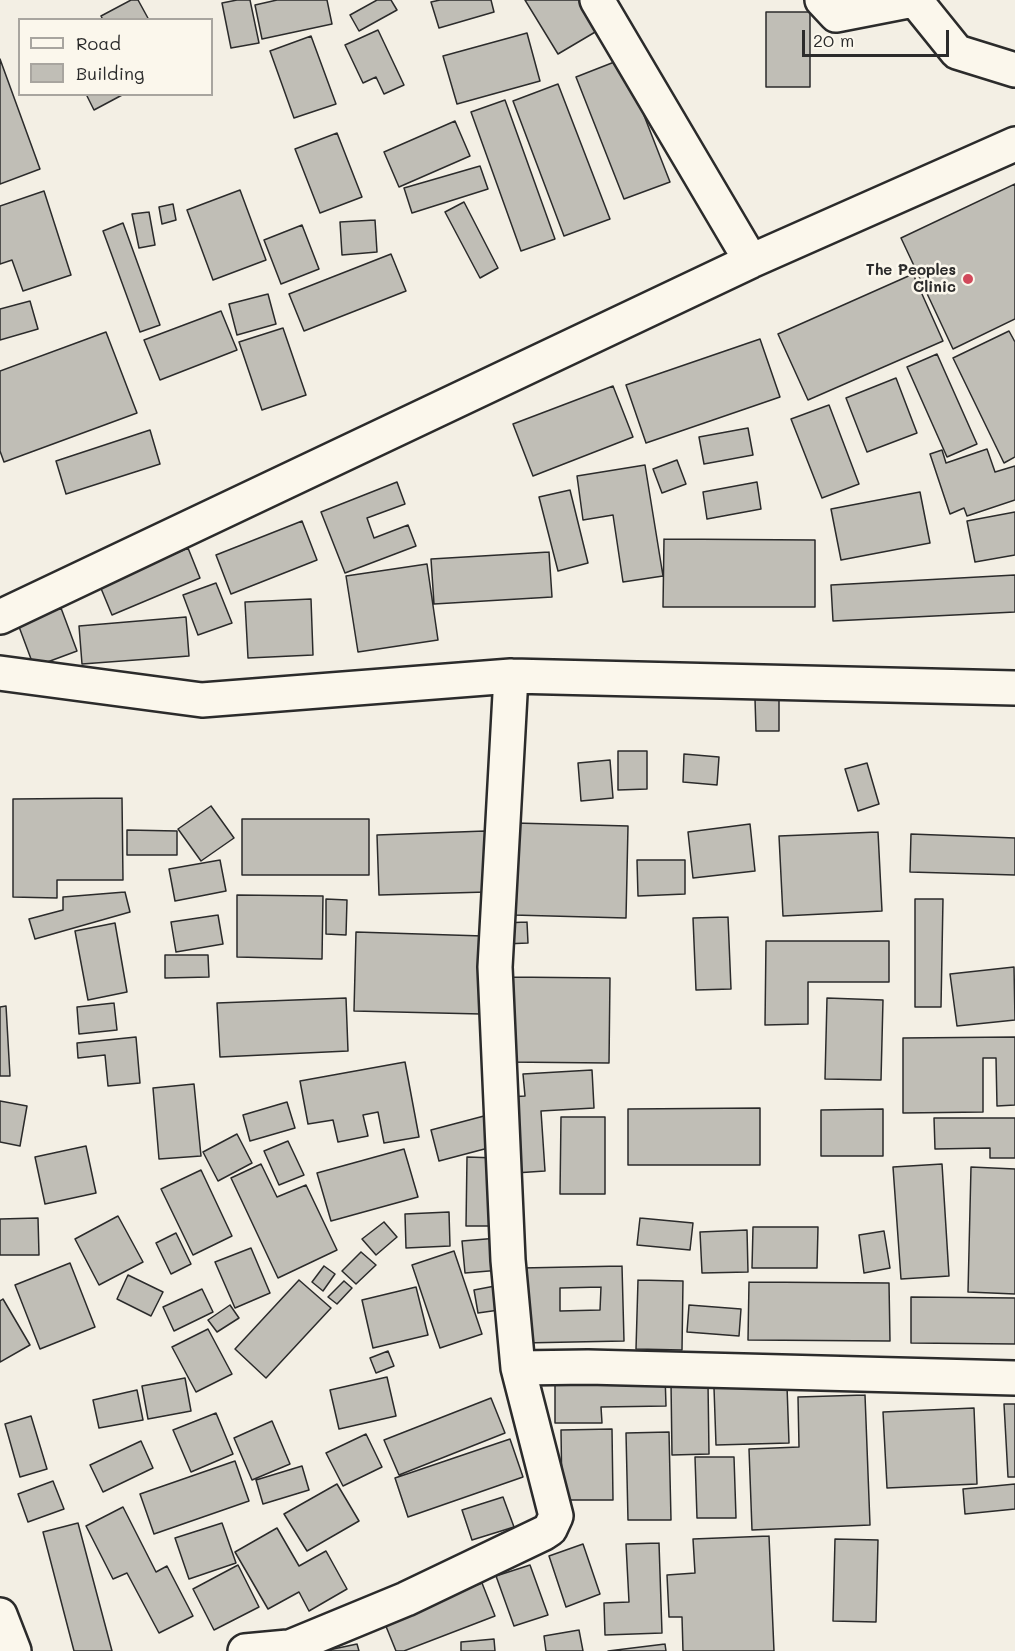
<!DOCTYPE html>
<html>
<head>
<meta charset="utf-8">
<style>
	body { margin:0 }
	#map { position:relative; width:1015px; height:1651px; overflow:hidden; background:#f3efe4; font-family:Mali,sans-serif }
	canvas { display:block }
	.legend { position:absolute; left:18px; top:18px; width:195px; height:78px; box-sizing:border-box; background:#fbf7ec; border:2px solid #a8a59f; margin:0; padding:8px 10px; list-style:none; font-size:18px; color:#2b2b2b }
	.legend li { display:flex; align-items:center; gap:12px; height:30px }
	.legend b { width:30px; border:2px solid #a8a59f }
	.scale { position:absolute; left:802px; top:30px; width:147px; height:27px; box-sizing:border-box; border:3px solid #2b2b2b; border-top:0; padding-left:8px; font-size:18px; line-height:21px; white-space:nowrap; color:#2b2b2b; -webkit-text-stroke:4px #fbf7ec; paint-order:stroke }
</style>
</head>
<body>
<div id="map">
<canvas width="1015" height="1651"></canvas>
<ul class="legend">
<li><b style="height:8px;background:#fbf7ec"></b>Road</li>
<li><b style="height:16px;background:#c0beb6"></b>Building</li>
</ul>
<div class="scale">20 m</div>
</div>
<script>
const ctx = document.querySelector('canvas').getContext('2d');
ctx.lineJoin = 'round';
function fillPath(path, color) { ctx.fillStyle = color; ctx.fill(path, 'evenodd'); }
const poly = rows => new Path2D(rows.map(r => 'M' + r).join(''));
function trace(path, color, width, dash) { ctx.strokeStyle = color; ctx.lineWidth = width; ctx.lineCap = dash ? 'butt' : 'round'; ctx.setLineDash(dash || []); ctx.stroke(path); }
function label(font, color, halo, rows, align = 'center') {
  ctx.font = font + ' Mali,sans-serif'; ctx.lineWidth = 5; ctx.setLineDash([]); ctx.textBaseline = 'middle'; ctx.strokeStyle = halo; ctx.fillStyle = color; for (const [text, x, y, turn = 0] of rows) {
    ctx.save(); ctx.translate(x, y); ctx.rotate((+turn || 0) * Math.PI / 180); ctx.textAlign = isNaN(turn) ? turn : align; if (halo) ctx.strokeText(text, 0, 0); ctx.fillText(text, 0, 0); ctx.restore();
  }
}
const building = poly([
	[131,0,138,0,149,20,103,20,101,16,131,0],
	[237,0,250,0,259,43,231,48,222,3,237,0],
	[277,0,327,0,332,24,262,39,255,5,277,0],
	[377,0,391,0,397,10,359,31,350,15,377,0],
	[440,0,491,0,494,12,439,28,431,2,440,0],
	[525,0,585,0,602,28,558,54,525,0],
	[766,12,810,12,810,87,766,87,766,12],
	[378,30,404,85,384,94,376,77,363,83,345,45,378,30],
	[527,33,540,81,457,104,443,56,527,33],
	[311,36,336,104,294,118,270,51,311,36],
	[0,59,40,169,0,184,0,59],
	[622,59,670,182,624,199,576,77,622,59],
	[558,84,610,219,564,236,513,101,558,84],
	[86,94,124,94,94,110,86,94],
	[505,100,555,239,521,251,471,112,505,100],
	[455,121,470,156,399,187,384,152,455,121],
	[337,133,362,197,320,213,295,149,337,133],
	[480,166,488,189,412,213,404,188,480,166],
	[1015,184,1015,319,953,349,901,238,1015,184],
	[240,190,266,260,213,280,187,210,240,190],
	[44,191,71,275,23,291,12,260,0,264,0,206,44,191],
	[464,202,498,268,480,278,445,212,464,202],
	[173,204,176,220,162,224,159,207,173,204],
	[149,212,155,245,139,248,132,214,149,212],
	[375,220,377,252,342,255,340,222,375,220],
	[123,223,160,325,140,332,103,231,123,223],
	[302,225,319,269,281,284,264,240,302,225],
	[391,254,406,291,304,331,289,294,391,254],
	[913,274,943,341,808,400,778,334,913,274],
	[268,294,276,324,237,335,229,304,268,294],
	[30,301,38,329,0,340,0,309,30,301],
	[221,311,237,350,160,380,144,340,221,311],
	[283,328,306,395,262,410,239,342,283,328],
	[1009,331,1015,342,1015,457,1004,463,953,358,1009,331],
	[106,332,137,413,4,462,0,451,0,371,106,332],
	[760,339,780,397,646,443,626,385,760,339],
	[937,354,977,444,947,457,907,367,937,354],
	[896,378,917,433,867,452,846,398,896,378],
	[613,386,633,437,533,476,513,424,613,386],
	[829,405,859,484,822,498,791,419,829,405],
	[748,428,753,455,704,464,699,437,748,428],
	[150,430,160,464,66,494,56,461,150,430],
	[987,449,995,472,1015,466,1015,500,967,516,964,508,950,514,930,454,942,450,946,463,987,449],
	[677,460,686,484,662,493,653,469,677,460],
	[645,465,663,576,623,582,613,515,583,520,577,476,645,465],
	[397,482,405,504,367,518,374,538,408,525,416,546,345,573,321,512,397,482],
	[757,482,761,509,707,519,703,492,757,482],
	[570,490,588,563,558,571,539,497,570,490],
	[920,492,930,543,841,560,831,509,920,492],
	[1015,512,1015,555,975,562,967,521,1015,512],
	[302,521,317,560,231,594,216,555,302,521],
	[664,539,815,540,815,607,663,607,664,539],
	[188,548,200,578,112,615,100,586,188,548],
	[549,552,552,597,434,604,431,559,549,552],
	[427,564,438,640,358,652,346,576,427,564],
	[1015,575,1015,612,833,621,831,585,1015,575],
	[216,583,232,623,198,635,183,595,216,583],
	[311,599,313,655,248,658,245,602,311,599],
	[61,608,77,651,34,667,18,624,61,608],
	[186,617,189,656,82,664,79,626,186,617],
	[755,699,779,699,779,731,756,731,755,699],
	[618,751,647,751,647,789,618,790,618,751],
	[684,754,719,757,717,785,683,782,684,754],
	[610,760,613,798,581,801,578,763,610,760],
	[867,763,879,804,858,811,845,769,867,763],
	[122,798,123,880,57,880,57,898,13,897,13,799,122,798],
	[211,806,234,838,201,861,178,829,211,806],
	[242,819,369,819,369,875,242,875,242,819],
	[515,823,628,826,626,918,513,915,515,823],
	[750,824,755,871,693,878,688,832,750,824],
	[127,830,177,831,177,855,127,855,127,830],
	[485,831,487,892,379,895,377,835,485,831],
	[878,832,882,911,783,916,779,836,878,832],
	[911,834,1015,838,1015,875,910,872,911,834],
	[220,860,226,891,175,901,169,869,220,860],
	[637,860,685,860,685,894,638,896,637,860],
	[125,892,130,912,35,939,29,919,63,910,63,897,125,892],
	[237,895,323,896,322,959,237,957,237,895],
	[326,899,347,900,346,935,326,934,326,899],
	[915,899,943,899,941,1007,915,1007,915,899],
	[218,915,223,944,176,952,171,922,218,915],
	[728,917,731,989,696,990,693,918,728,917],
	[527,922,528,943,504,944,503,923,527,922],
	[115,923,127,992,88,1000,75,931,115,923],
	[356,932,483,936,481,1014,354,1011,356,932],
	[766,941,889,941,889,982,808,982,808,1024,765,1025,766,941],
	[165,955,208,955,209,977,165,978,165,955],
	[1014,967,1015,1020,957,1026,950,974,1014,967],
	[506,977,610,978,609,1063,505,1062,506,977],
	[346,998,348,1051,220,1057,217,1003,346,998],
	[827,998,883,1000,881,1080,825,1079,827,998],
	[114,1003,117,1030,79,1034,77,1007,114,1003],
	[6,1006,10,1076,0,1076,0,1007,6,1006],
	[136,1037,140,1083,108,1086,105,1055,78,1058,77,1043,136,1037],
	[1015,1037,1015,1105,997,1106,996,1058,983,1058,983,1112,903,1113,903,1038,1015,1037],
	[405,1062,419,1137,384,1143,378,1112,363,1115,368,1136,338,1142,333,1120,308,1124,300,1081,405,1062],
	[592,1070,594,1108,541,1111,545,1171,515,1173,509,1097,525,1096,523,1074,592,1070],
	[194,1084,201,1156,159,1159,153,1088,194,1084],
	[0,1101,27,1106,20,1146,0,1142,0,1101],
	[287,1102,295,1128,250,1141,243,1115,287,1102],
	[760,1108,760,1165,628,1165,628,1109,760,1108],
	[883,1109,883,1156,821,1156,821,1110,883,1109],
	[484,1116,492,1147,439,1161,431,1130,484,1116],
	[561,1117,605,1117,605,1194,560,1194,561,1117],
	[934,1118,1015,1118,1015,1158,990,1158,990,1148,935,1149,934,1118],
	[237,1134,252,1163,218,1181,203,1152,237,1134],
	[288,1141,304,1175,279,1185,264,1151,288,1141],
	[86,1146,96,1193,45,1204,35,1157,86,1146],
	[404,1149,418,1197,331,1221,317,1173,404,1149],
	[467,1157,497,1158,497,1226,466,1226,467,1157],
	[261,1164,277,1197,306,1185,337,1250,278,1278,231,1178,261,1164],
	[942,1164,949,1276,901,1279,893,1167,942,1164],
	[971,1167,1015,1169,1015,1294,968,1292,971,1167],
	[201,1170,232,1236,193,1255,161,1189,201,1170],
	[449,1212,450,1246,406,1248,405,1214,449,1212],
	[118,1216,143,1262,99,1285,75,1239,118,1216],
	[38,1218,39,1255,0,1255,0,1219,38,1218],
	[640,1218,693,1223,690,1250,637,1245,640,1218],
	[384,1222,397,1237,376,1255,362,1239,384,1222],
	[753,1227,818,1227,817,1268,752,1268,753,1227],
	[747,1230,748,1272,702,1273,700,1232,747,1230],
	[884,1231,890,1268,864,1273,859,1235,884,1231],
	[176,1233,191,1264,171,1274,156,1243,176,1233],
	[498,1238,501,1270,465,1273,462,1241,498,1238],
	[251,1248,270,1293,235,1308,215,1262,251,1248],
	[454,1251,482,1334,440,1348,412,1265,454,1251],
	[361,1252,376,1265,356,1284,342,1271,361,1252],
	[70,1263,95,1327,40,1349,15,1285,70,1263],
	[324,1266,335,1274,323,1291,312,1282,324,1266],
	[622,1266,624,1341,522,1343,521,1268,622,1266],
	[601,1287,600,1310,560,1311,560,1288,601,1287],
	[128,1275,163,1292,151,1316,117,1299,128,1275],
	[299,1280,331,1308,266,1378,235,1349,299,1280],
	[638,1280,683,1281,682,1350,636,1349,638,1280],
	[344,1281,352,1288,337,1304,328,1297,344,1281],
	[749,1282,889,1283,890,1341,748,1340,749,1282],
	[495,1286,499,1310,478,1313,474,1290,495,1286],
	[416,1287,428,1335,373,1348,362,1300,416,1287],
	[202,1289,213,1312,174,1331,163,1307,202,1289],
	[911,1297,1015,1298,1015,1344,911,1343,911,1297],
	[3,1299,30,1345,0,1362,0,1301,3,1299],
	[230,1305,239,1318,217,1332,208,1320,230,1305],
	[689,1305,741,1309,739,1336,687,1332,689,1305],
	[208,1329,232,1374,196,1392,172,1347,208,1329],
	[388,1351,394,1366,376,1373,370,1358,388,1351],
	[665,1374,666,1406,601,1407,602,1423,555,1423,555,1375,665,1374],
	[387,1377,396,1416,339,1429,330,1390,387,1377],
	[185,1378,191,1411,148,1419,142,1386,185,1378],
	[671,1383,708,1383,709,1454,672,1455,671,1383],
	[787,1386,789,1443,716,1445,714,1388,787,1386],
	[137,1390,143,1420,99,1428,93,1400,137,1390],
	[865,1395,870,1525,752,1530,749,1449,799,1447,798,1397,865,1395],
	[491,1398,505,1433,399,1475,384,1440,491,1398],
	[1004,1404,1015,1404,1015,1477,1008,1477,1004,1404],
	[974,1408,977,1484,887,1488,883,1412,974,1408],
	[216,1413,233,1454,191,1472,173,1430,216,1413],
	[31,1416,47,1469,20,1477,5,1424,31,1416],
	[272,1421,290,1464,252,1480,234,1438,272,1421],
	[612,1429,613,1500,562,1500,561,1430,612,1429],
	[669,1432,671,1520,628,1520,626,1433,669,1432],
	[366,1434,382,1467,343,1486,326,1453,366,1434],
	[510,1439,523,1477,408,1517,395,1478,510,1439],
	[141,1441,153,1468,103,1492,90,1465,141,1441],
	[695,1457,734,1457,736,1518,697,1518,695,1457],
	[235,1461,249,1501,154,1534,140,1494,235,1461],
	[302,1466,309,1490,263,1504,256,1480,302,1466],
	[53,1481,64,1509,28,1522,18,1494,53,1481],
	[337,1484,359,1521,307,1551,284,1514,337,1484],
	[1015,1484,1015,1509,965,1514,963,1489,1015,1484],
	[503,1497,514,1527,472,1540,462,1510,503,1497],
	[123,1507,156,1572,167,1566,193,1616,159,1633,127,1573,113,1579,86,1526,123,1507],
	[78,1523,112,1651,74,1651,43,1532,78,1523],
	[222,1523,236,1563,189,1579,175,1538,222,1523],
	[277,1528,299,1566,326,1551,347,1589,309,1611,299,1592,268,1609,235,1552,277,1528],
	[769,1536,774,1651,683,1651,682,1617,669,1617,667,1575,695,1573,693,1539,769,1536],
	[835,1539,878,1540,876,1622,833,1621,835,1539],
	[659,1543,662,1633,605,1635,604,1603,629,1602,626,1544,659,1543],
	[583,1544,600,1594,566,1607,549,1556,583,1544],
	[238,1565,259,1607,214,1630,193,1589,238,1565],
	[530,1565,548,1615,514,1626,496,1576,530,1565],
	[482,1583,495,1616,404,1651,396,1651,383,1619,482,1583],
	[579,1630,583,1651,546,1651,544,1636,579,1630],
	[494,1639,495,1651,461,1651,461,1642,494,1639],
	[357,1644,359,1651,324,1651,357,1644],
	[665,1644,666,1651,608,1651,665,1644]
]);
const street = poly([
	[597,0,751,261],
	[822,0,836,15,913,0],
	[915,0,957,52,1015,70],
	[0,617,751,261,1015,144],
	[0,673,202,700,511,676,1015,688],
	[518,1368,588,1367,1015,1378],
	[245,1651,288,1647],
	[280,1651,406,1599,544,1533,550,1529,556,1516,518,1368,508,1260,495,967,511,676]
]);
const secondary = poly([
	[0,1615,14,1651]
]);
const markers = [
	[968,279,6,"#d1495b"]
];
const poiNames = [
	["The Peoples",956,270],
	["Clinic",956,287]
];
fillPath(building, '#c0beb6');
trace(building, '#2b2b2b', 1.5);
trace(street, '#2b2b2b', 38);
trace(secondary, '#2b2b2b', 38);
trace(street, '#fbf7ec', 33);
trace(secondary, '#fbf7ec', 33);
for (const [x, y, r, color] of markers) { const dot = new Path2D(); dot.arc(x, y, r, 0, 2 * Math.PI); ctx.fillStyle = color; ctx.fill(dot); trace(dot, '#fbf7ec', 2); }
label('bold 15px', '#2b2b2b', '#fbf7ec', poiNames, 'right');
</script>
</body>
</html>
